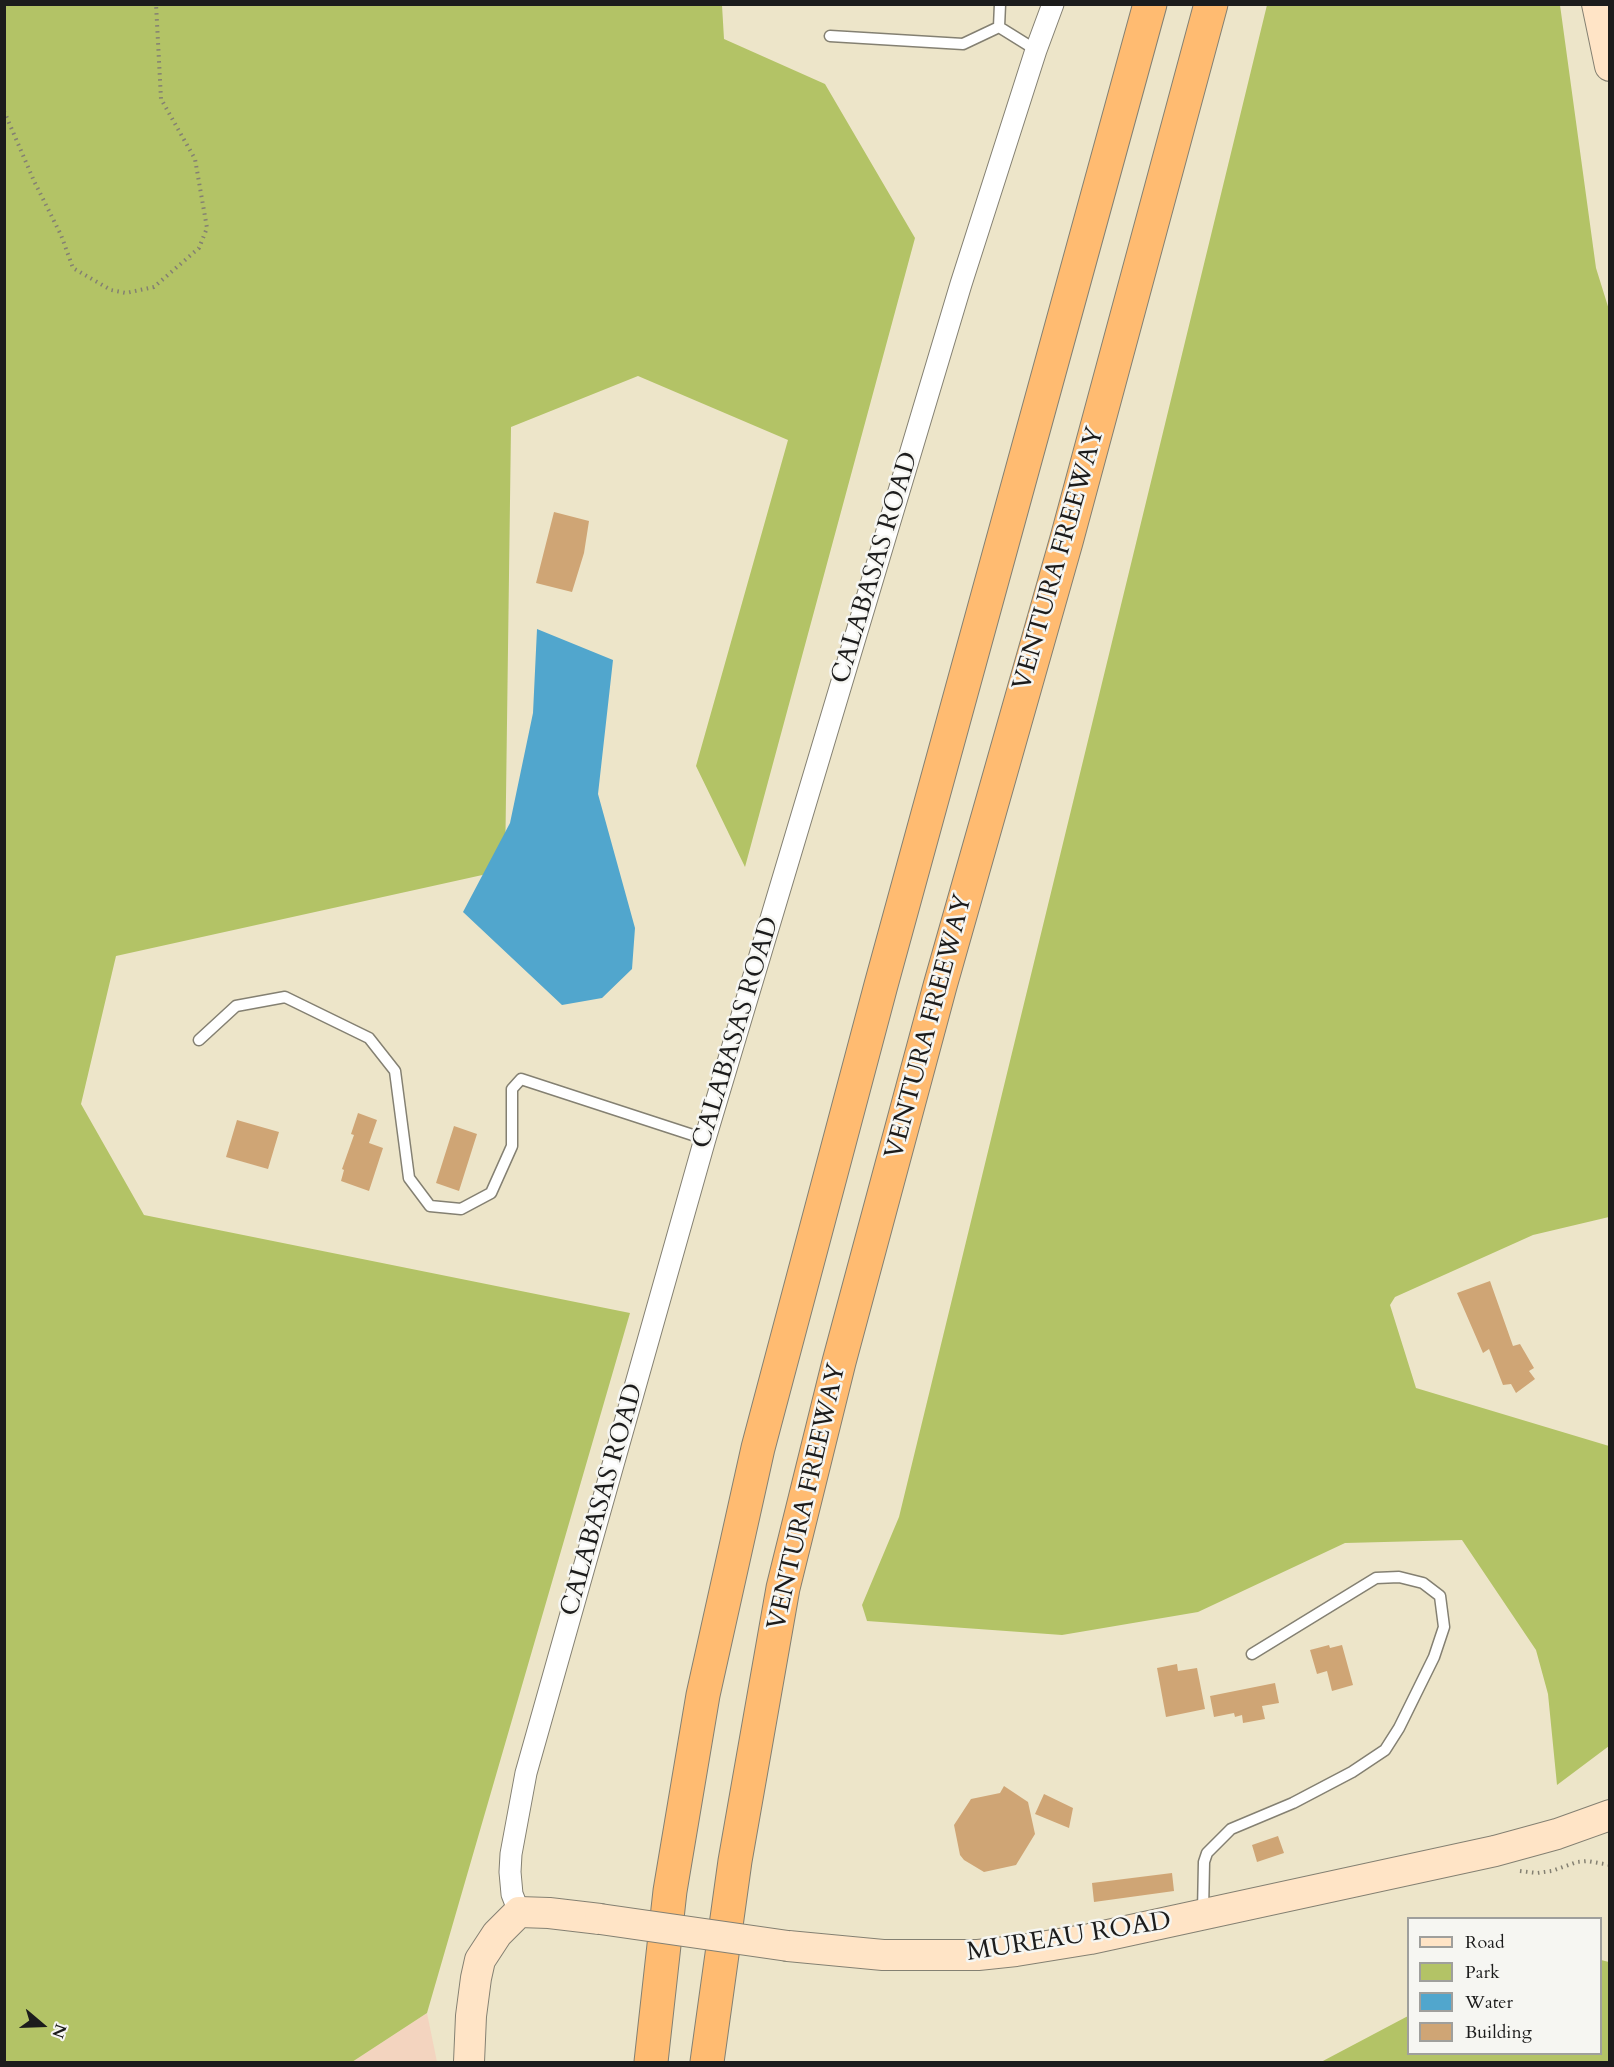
<!DOCTYPE html>
<html>
<head>
<meta charset="utf-8">
<style>
	body { margin:0 }
	#map { position:relative; width:1614px; height:2067px; overflow:hidden; background:#ede5c9; font-family:Cardo,serif }
	canvas { display:block }
	.frame { position:absolute; inset:0; border:6px solid #1c1c1c; pointer-events:none }
	.legend { position:absolute; left:1407px; top:1917px; width:195px; height:138px; box-sizing:border-box; background:#f6f6f2; border:2px solid #9f9f9c; margin:0; padding:8px 10px; list-style:none; font-size:18px; color:#1c1c1c }
	.legend li { display:flex; align-items:center; gap:12px; height:30px }
	.legend b { width:30px; border:2px solid #9f9f9c }
	.north { position:absolute; left:12px; top:1995px; width:60px; height:60px; -webkit-text-stroke:4px #f6f6f2; paint-order:stroke; rotate:109deg; font-size:16px; font-weight:700; line-height:24px; text-align:center; color:#1c1c1c }
	.north::after { content:''; display:block; margin:auto; width:21px; height:27px; background:#1c1c1c; clip-path:polygon(50% 0,100% 100%,50% 72%,0 100%) }
</style>
</head>
<body>
<div id="map">
<canvas width="1614" height="2067"></canvas>
<div class="frame"></div>
<ul class="legend">
<li><b style="height:8px;background:#ffe4c6"></b>Road</li>
<li><b style="height:16px;background:#b3c366"></b>Park</li>
<li><b style="height:16px;background:#51a6cd"></b>Water</li>
<li><b style="height:16px;background:#cfa575"></b>Building</li>
</ul>
<div class="north">N</div>
</div>
<script>
const ctx = document.querySelector('canvas').getContext('2d');
ctx.lineJoin = 'round';
function fillPath(path, color) { ctx.fillStyle = color; ctx.fill(path, 'evenodd'); }
const poly = rows => new Path2D(rows.map(r => 'M' + r).join(''));
function trace(path, color, width, dash) { ctx.strokeStyle = color; ctx.lineWidth = width; ctx.lineCap = dash ? 'butt' : 'round'; ctx.setLineDash(dash || []); ctx.stroke(path); }
function label(font, color, halo, rows, align = 'center') {
  ctx.font = font + ' Cardo,serif'; ctx.lineWidth = 5; ctx.setLineDash([]); ctx.textBaseline = 'middle'; ctx.strokeStyle = halo; ctx.fillStyle = color; for (const [text, x, y, turn = 0] of rows) {
    ctx.save(); ctx.translate(x, y); ctx.rotate((+turn || 0) * Math.PI / 180); ctx.textAlign = isNaN(turn) ? turn : align; if (halo) ctx.strokeText(text, 0, 0); ctx.fillText(text, 0, 0); ctx.restore();
  }
}
const built = poly([
	[427,2013,437,2062,352,2062]
]);
const green = poly([
	[5,5,722,5,724,39,825,84,915,238,745,867,696,766,788,440,638,376,511,427,505,870,116,956,81,1104,144,1215,630,1313,427,2013,352,2062,5,2062],
	[1267,5,1560,5,1596,268,1610,313,1609,1217,1533,1235,1395,1297,1390,1305,1416,1388,1609,1446,1609,1746,1557,1785,1548,1694,1536,1650,1462,1540,1345,1543,1198,1612,1062,1635,867,1621,862,1605,899,1517],
	[1601,1960,1609,1962,1609,2062,1321,2062,1408,2016,1408,2054,1600,2054]
]);
const water = poly([
	[537,629,613,660,598,794,635,928,632,969,602,998,562,1005,463,912,510,823,533,713]
]);
const building = poly([
	[554,512,589,521,584,553,572,592,536,583],
	[358,1113,377,1120,369,1143,383,1148,369,1191,341,1181,344,1170,342,1169,354,1135,351,1134],
	[237,1120,279,1132,268,1169,226,1157],
	[454,1126,477,1134,459,1191,436,1183],
	[1490,1281,1513,1346,1520,1344,1534,1368,1529,1371,1535,1379,1516,1393,1511,1384,1503,1385,1489,1349,1483,1353,1457,1293],
	[1329,1645,1330,1648,1342,1645,1353,1685,1332,1691,1327,1671,1317,1674,1310,1650],
	[1177,1664,1178,1671,1197,1668,1205,1709,1166,1717,1157,1668],
	[1275,1683,1279,1703,1262,1706,1265,1719,1243,1723,1242,1715,1235,1717,1234,1713,1214,1717,1210,1696],
	[1004,1786,1028,1802,1035,1834,1016,1865,984,1872,964,1860,960,1855,954,1825,971,1799,1000,1793],
	[1044,1794,1073,1808,1069,1828,1035,1814],
	[1278,1836,1284,1853,1257,1862,1252,1845],
	[1172,1873,1174,1891,1094,1902,1092,1883]
]);
const path = poly([
	[4,111,34,181,61,235,73,268,111,290,126,293,154,287,199,248,207,228,195,159,161,99,156,4],
	[1520,1871,1537,1873,1552,1871,1577,1862,1587,1861,1610,1865]
]);
const service = poly([
	[1000,4,999,27,1036,50],
	[830,36,963,44,999,27],
	[199,1040,236,1006,285,997,369,1038,395,1071,409,1178,430,1206,461,1209,491,1193,512,1146,512,1089,521,1079,705,1139],
	[1203,1912,1204,1862,1207,1853,1231,1829,1293,1803,1352,1772,1385,1750,1399,1728,1434,1657,1444,1627,1440,1596,1423,1583,1399,1577,1376,1578,1252,1654]
]);
const minor = poly([
	[519,1912,512,1894,510,1872,511,1854,526,1773,705,1139,961,284,1036,50,1053,4]
]);
const secondary = poly([
	[1597,4,1610,66],
	[788,1946,883,1955,978,1955,1016,1951,1090,1939,1495,1851,1557,1834,1610,1815],
	[469,2062,471,2016,476,1978,480,1960,497,1934,519,1912,549,1913,600,1919]
]);
const motorway = poly([
	[651,2062,670,1891,703,1695,758,1448,881,985,1150,4],
	[707,2062,735,1861,783,1588,839,1362,940,986,1066,542,1211,4]
]);
const secondaryBridge = poly([
	[600,1919,788,1946]
]);
const streetNames = [
	["VENTURA FREEWAY",1060,559,-74],
	["CALABASAS ROAD",876,568,-73],
	["VENTURA FREEWAY",930,1027,-75],
	["CALABASAS ROAD",737,1033,-73],
	["VENTURA FREEWAY",808,1497,-77],
	["CALABASAS ROAD",603,1500,-74],
	["MUREAU ROAD",1069,1938,-9]
];
fillPath(built, '#f3d4bf');
fillPath(green, '#b3c366');
fillPath(water, '#51a6cd');
fillPath(building, '#cfa575');
trace(service, '#848072', 13);
trace(minor, '#848072', 23);
trace(secondary, '#848072', 32);
trace(motorway, '#848072', 35);
trace(path, '#848072', 4, [1.5, 4.5]);
trace(service, '#fff', 10);
trace(minor, '#fff', 21);
trace(secondary, '#ffe4c6', 30);
trace(motorway, '#ffbb71', 33);
trace(secondaryBridge, '#848072', 32, []);
trace(secondaryBridge, '#ffe4c6', 30);
label('26px', '#1c1c1c', '#f6f6f2', streetNames);
</script>
</body>
</html>
